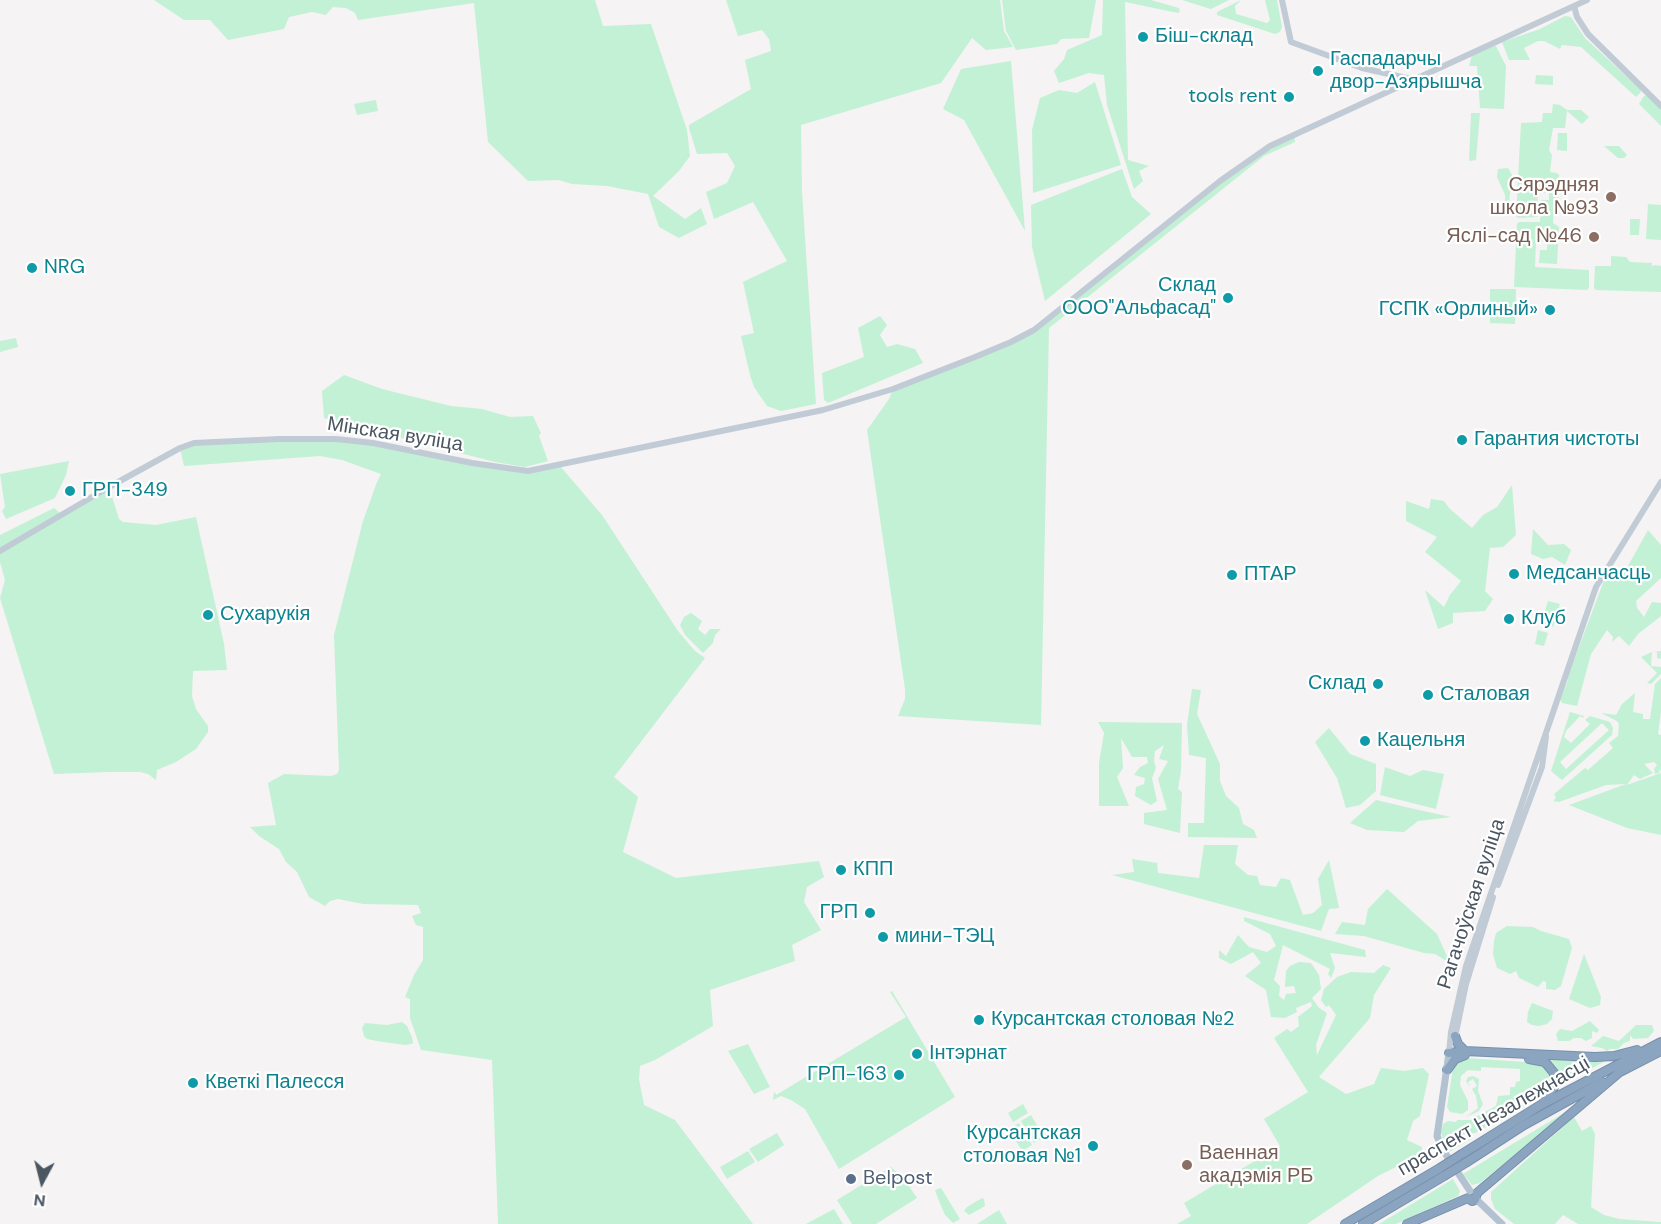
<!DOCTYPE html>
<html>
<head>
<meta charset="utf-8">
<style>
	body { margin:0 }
	#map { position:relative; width:1661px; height:1224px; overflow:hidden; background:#f5f3f3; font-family:"DM Sans",sans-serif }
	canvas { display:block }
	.north { position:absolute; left:12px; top:1152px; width:60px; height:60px; -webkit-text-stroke:4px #fff; paint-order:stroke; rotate:187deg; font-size:16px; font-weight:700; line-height:24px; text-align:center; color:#4a5661 }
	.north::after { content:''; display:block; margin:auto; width:21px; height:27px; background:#4a5661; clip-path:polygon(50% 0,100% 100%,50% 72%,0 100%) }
</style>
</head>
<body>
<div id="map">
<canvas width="1661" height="1224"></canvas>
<div class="north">N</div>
</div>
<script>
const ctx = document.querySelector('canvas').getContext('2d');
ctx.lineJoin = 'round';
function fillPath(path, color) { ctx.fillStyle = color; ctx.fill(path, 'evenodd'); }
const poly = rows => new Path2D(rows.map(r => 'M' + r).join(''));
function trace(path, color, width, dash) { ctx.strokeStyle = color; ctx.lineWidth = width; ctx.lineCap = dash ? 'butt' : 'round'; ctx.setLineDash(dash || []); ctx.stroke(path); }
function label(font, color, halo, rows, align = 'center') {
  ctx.font = font + ' "DM Sans",sans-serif'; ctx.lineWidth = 4.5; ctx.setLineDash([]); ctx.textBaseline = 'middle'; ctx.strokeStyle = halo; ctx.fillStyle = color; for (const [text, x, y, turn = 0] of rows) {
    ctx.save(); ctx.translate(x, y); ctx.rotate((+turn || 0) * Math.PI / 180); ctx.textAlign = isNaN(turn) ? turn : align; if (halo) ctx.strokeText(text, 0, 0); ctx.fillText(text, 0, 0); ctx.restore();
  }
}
const green = poly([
	[154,0,595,0,603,26,651,24,687,130,690,156,679,171,653,196,685,219,701,208,707,224,679,238,659,227,648,194,607,186,572,184,559,180,528,181,488,142,474,3,358,20,355,13,346,8,333,7,326,15,312,12,289,17,284,29,228,40,210,20,184,20],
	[726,0,1000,0,1004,31,1013,47,986,50,972,38,941,83,801,125,802,192,816,404,781,411,767,406,754,387,750,375,741,336,754,333,743,282,787,261,753,202,714,219,706,192,727,183,735,166,727,153,697,154,689,128,689,125,751,89,745,60,771,51,769,39,762,30,738,36],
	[1002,0,1096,0,1089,38,1061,39,1057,44,1016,50,1006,31],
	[1103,0,1151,0,1179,8,1180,11,1178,13,1125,2,1128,160,1149,166,1139,171,1143,181,1134,189,1107,105,1104,75,1089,73,1059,83,1054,71,1064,59,1067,50,1102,35],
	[1182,0,1229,0,1211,9],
	[1241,0,1235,6,1236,14,1267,23,1270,20,1265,0,1277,0,1282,27,1280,32,1275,34,1217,15,1217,12],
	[1565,16,1571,17,1585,38,1640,89,1641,92,1636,97,1581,47,1562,45,1560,49,1544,41,1538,41,1524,48,1530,60,1509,60,1502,42,1540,29],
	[1494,46,1496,46,1506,66,1504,109,1480,108,1477,66,1469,66,1472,55],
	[1011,61,1025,231,964,120,943,109,961,69],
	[1536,75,1553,76,1553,85,1535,84],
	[1095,82,1121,165,1033,193,1032,130,1040,98,1059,90,1077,93],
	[1647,95,1661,108,1661,126,1639,104,1644,96],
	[376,100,378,111,357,115,354,104],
	[1553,104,1560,105,1567,110,1581,110,1589,117,1582,124,1567,111,1565,128,1553,128,1549,150,1552,155,1550,172,1557,173,1559,175,1558,201,1554,204,1553,223,1559,227,1557,264,1539,263,1540,250,1547,250,1547,242,1536,241,1535,267,1589,270,1589,288,1587,290,1514,287,1517,224,1519,222,1540,222,1541,200,1549,200,1549,193,1538,192,1537,217,1518,218,1516,216,1521,123,1542,122,1543,113,1552,113],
	[1471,113,1480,113,1476,160,1469,161],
	[1558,133,1567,133,1567,151,1557,150],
	[1295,135,1295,142,1264,156,1049,328,1041,725,898,716,905,699,905,689,867,430,889,399,893,389,1034,330,1248,159],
	[1604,146,1619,146,1627,155,1624,158,1618,158],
	[1508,168,1512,175,1509,203,1507,204,1505,203,1505,195,1497,177,1498,169],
	[1122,169,1132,197,1151,214,1045,301,1032,247,1031,205],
	[1648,204,1661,205,1661,240,1646,239],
	[1630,219,1640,219,1639,235,1630,235],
	[1611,256,1626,257,1630,262,1652,263,1652,267,1654,265,1661,266,1661,292,1596,290,1594,288,1595,266,1611,266],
	[1490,289,1516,289,1515,324,1490,323],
	[880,316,887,325,880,335,887,347,897,344,915,349,923,363,828,403,824,400,822,373,864,357,858,328],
	[16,338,18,347,0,352,0,341],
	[344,375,382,389,451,406,482,409,510,417,533,416,541,433,539,436,548,461,525,467,495,462,324,418,322,391],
	[336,439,511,470,560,466,602,515,678,631,695,651,705,658,614,777,638,797,623,852,676,878,819,861,824,877,807,887,804,902,821,930,792,945,795,961,710,990,713,1026,655,1060,640,1066,639,1079,644,1105,675,1120,753,1224,498,1224,492,1060,421,1050,410,1018,410,999,405,997,414,975,423,960,423,927,416,925,412,916,421,913,418,905,363,904,338,899,330,901,325,906,309,897,297,872,286,862,279,849,259,836,250,827,276,825,268,783,284,774,331,776,337,774,339,770,334,635,363,521,377,482,381,474,342,460,320,456,184,466,180,448,188,445],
	[69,461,66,475,55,498,6,519,2,511,5,507,0,474],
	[1512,485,1516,535,1503,547,1490,548,1485,591,1493,599,1485,611,1453,613,1453,623,1438,629,1425,590,1444,607,1450,595,1461,581,1425,552,1437,537,1406,521,1406,501,1429,509,1431,499,1444,501,1450,509,1472,528,1483,515,1497,507],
	[109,487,119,519,123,522,156,525,196,517,224,644,227,670,193,671,192,696,196,709,208,726,208,732,196,749,176,762,157,770,156,780,148,774,140,772,107,772,54,774,0,598,5,580,0,562,0,551],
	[54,508,61,514,0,548,0,535],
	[1533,529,1548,545,1564,544,1571,550,1565,565,1552,557,1543,559,1531,554],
	[1648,530,1661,545,1661,578,1636,601,1637,608,1644,617,1652,602,1661,603,1661,616,1638,634,1629,646,1619,636,1612,642,1613,637,1607,630,1591,654,1577,706,1562,703,1560,699,1568,680,1567,679,1606,575,1619,582],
	[1548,601,1560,604,1553,627,1541,624],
	[691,613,702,621,698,629,705,635,710,629,721,629,715,635,713,643,703,653,685,635,680,625,684,617],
	[1538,630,1548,633,1544,646,1535,644],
	[1661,651,1661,659,1657,658,1657,652,1652,652,1651,666,1661,667,1661,674,1651,684,1647,683,1657,673,1641,657,1652,652],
	[1661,678,1661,712,1658,734,1661,735,1661,772,1659,769,1659,773,1655,774,1654,769,1657,765,1654,762,1644,764,1653,773,1640,779,1634,775,1627,785,1661,773,1661,835,1627,828,1569,805,1626,784,1606,785,1559,802,1553,801,1556,798,1554,794,1585,768,1588,770,1613,748,1609,743,1618,736,1619,724,1617,721,1601,713,1616,715,1622,704,1635,693,1633,712,1643,714,1643,719,1650,719,1655,684],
	[1192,689,1201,690,1197,714,1220,764,1220,781,1226,796,1239,808,1243,824,1254,830,1257,838,1188,837,1188,823,1204,823,1206,758,1189,755,1187,725],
	[1570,712,1584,716,1583,718,1580,716,1566,731,1564,737,1571,743,1590,724,1585,720,1590,716,1610,722,1613,728,1612,735,1562,780,1551,771],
	[1602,723,1609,730,1566,769,1560,762],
	[1098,722,1182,723,1181,771,1178,789,1182,792,1180,833,1144,824,1144,813,1167,810,1158,779,1168,761,1159,759,1164,745,1155,751,1154,761,1156,768,1152,778,1157,801,1151,805,1135,796,1136,787,1144,784,1145,778,1134,775,1140,767,1148,763,1147,757,1132,757,1121,738,1123,768,1117,777,1129,806,1099,806,1099,763,1104,733],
	[1329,728,1350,754,1376,764,1376,791,1360,805,1346,808,1337,778,1315,742],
	[1385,767,1410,776,1423,770,1444,774,1436,809,1380,795],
	[1376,800,1410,808,1451,817,1418,821,1404,832,1367,830,1350,823],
	[1204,845,1238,845,1235,864,1248,875,1257,876,1260,885,1276,887,1281,878,1290,880,1303,915,1313,913,1322,905,1318,879,1329,860,1339,908,1329,909,1321,931,1112,875,1134,872,1132,859,1157,863,1158,873,1199,878],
	[1387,889,1437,934,1450,963,1435,954,1424,953,1364,936,1335,934,1342,922,1365,925,1368,909],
	[1244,917,1365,950,1366,957,1330,953,1335,968,1331,978,1328,974,1330,969,1283,945,1274,980,1280,986,1279,996,1284,1000,1286,994,1296,993,1294,986,1285,987,1286,971,1290,966,1299,962,1311,963,1319,975,1321,989,1312,998,1319,1008,1327,1013,1316,1045,1317,1055,1336,1015,1329,1005,1326,1007,1321,1000,1324,989,1337,977,1351,972,1374,973,1383,965,1391,968,1374,995,1370,1018,1319,1077,1346,1094,1374,1084,1381,1068,1404,1071,1423,1068,1429,1074,1420,1116,1413,1121,1407,1140,1422,1147,1422,1154,1378,1176,1307,1224,1177,1224,1191,1216,1184,1203,1280,1146,1264,1119,1308,1092,1274,1038,1287,1029,1291,1032,1299,1026,1298,1017,1312,1006,1311,1002,1296,1008,1297,1012,1285,1018,1271,1017,1266,990,1245,976,1261,963,1253,952,1231,964,1219,958,1219,950,1226,956,1238,935,1249,947,1267,952,1276,946,1270,934,1244,921],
	[1507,926,1533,927,1541,931,1569,939,1572,948,1561,986,1555,990,1546,989,1546,982,1543,981,1538,987,1519,978,1516,971,1510,974,1497,968,1493,954,1494,941,1496,933],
	[1584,954,1601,997,1600,1005,1590,1008,1569,999],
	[892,991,955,1097,839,1169,805,1109,791,1100,781,1096,773,1100,774,1093,775,1092,776,1095,906,1017,890,992],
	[1532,1003,1553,1011,1552,1019,1547,1024,1539,1026,1532,1025,1527,1022,1528,1012],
	[1590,1021,1599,1030,1597,1033,1592,1031,1592,1038,1586,1041,1581,1038,1574,1038,1569,1041,1558,1041,1556,1034,1560,1029,1572,1031],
	[402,1022,407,1026,412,1037,413,1043,411,1044,405,1045,377,1041,367,1039,364,1036,362,1028,365,1023,387,1025],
	[1636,1025,1652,1025,1654,1031,1648,1038,1633,1039,1630,1035,1630,1041,1624,1043,1618,1049,1610,1049,1607,1051,1602,1048,1591,1046,1603,1036,1619,1041],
	[748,1044,770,1087,754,1094,728,1051],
	[1539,1057,1605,1060,1605,1061,1557,1088,1559,1080,1557,1071,1550,1062],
	[1466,1058,1540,1063,1550,1072,1551,1086,1544,1095,1514,1112,1475,1133,1458,1135,1444,1143,1441,1132,1443,1124,1448,1121,1456,1122,1457,1120,1470,1120,1496,1106,1498,1096,1510,1095,1510,1087,1515,1087,1516,1082,1520,1081,1520,1069,1481,1067,1481,1071,1468,1070,1461,1076,1460,1085,1468,1101,1468,1110,1462,1114,1450,1112,1447,1107,1453,1068,1456,1062],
	[1473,1076,1479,1079,1478,1091,1483,1104,1479,1111,1466,1117,1478,1108,1476,1096,1472,1089,1477,1086,1473,1079,1468,1082,1470,1087,1466,1081,1468,1077],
	[1023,1104,1028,1113,1013,1122,1008,1113],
	[1577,1105,1480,1183,1472,1185,1463,1174],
	[1031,1115,1044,1137,1034,1143,1021,1121],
	[1574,1117,1582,1131,1591,1126,1595,1134,1591,1207,1604,1215,1619,1219,1661,1222,1661,1224,1578,1224,1563,1215,1555,1224,1514,1224,1495,1209,1491,1199,1491,1192],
	[1019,1123,1032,1145,1022,1151,1009,1129],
	[777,1133,784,1145,758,1162,749,1149],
	[1462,1137,1473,1138,1449,1152,1446,1145],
	[748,1151,755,1162,727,1179,720,1167],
	[891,1167,905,1180,917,1198,876,1224,852,1224,837,1200],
	[1453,1179,1460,1191,1458,1196,1396,1224,1379,1224],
	[941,1188,960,1219,953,1223,945,1215,939,1201,935,1190],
	[982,1198,984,1199,985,1206,969,1215,964,1211,967,1207],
	[834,1209,843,1224,806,1224],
	[999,1210,1007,1224,977,1224]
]);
const secondary = poly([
	[1282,0,1291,42,1362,68,1411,79],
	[1574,6,1577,17,1588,34,1661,106],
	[0,551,109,487,180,448,194,443,279,439,336,439,373,443,472,463,528,471,823,410,893,389,975,357,1011,342,1034,330,1220,181,1270,146,1587,0],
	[1498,885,1542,767,1546,736],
	[1455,1038,1466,984,1493,897],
	[1449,1053,1451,1032,1466,966,1596,587,1661,482]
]);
const primary = poly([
	[1449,1053,1437,1136,1443,1150,1470,1191],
	[1476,1199,1502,1224]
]);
const highway = poly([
	[1455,1036,1458,1044,1465,1051],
	[1449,1053,1465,1051,1595,1057,1614,1056,1637,1050],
	[1529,1059,1545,1062,1554,1073,1554,1087,1544,1101],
	[1447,1070,1455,1059,1465,1055],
	[1618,1073,1661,1051],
	[1462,1154,1539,1106,1661,1042],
	[1467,1162,1524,1125,1602,1082],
	[1345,1224,1440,1168],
	[1363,1224,1444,1176],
	[1407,1224,1468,1198,1472,1201,1475,1200,1477,1193,1621,1071]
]);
const highwayBridge = poly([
	[1440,1168,1462,1154],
	[1444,1176,1467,1162]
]);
const markers = [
	[1143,37,6,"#0f9aa8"],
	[1318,71,6,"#0f9aa8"],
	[1289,97,6,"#0f9aa8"],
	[1611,197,6,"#8d6e63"],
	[1594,237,6,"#8d6e63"],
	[32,268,6,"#0f9aa8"],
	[1228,298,6,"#0f9aa8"],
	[1550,310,6,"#0f9aa8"],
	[1462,440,6,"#0f9aa8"],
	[70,491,6,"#0f9aa8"],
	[1514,574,6,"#0f9aa8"],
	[1232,575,6,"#0f9aa8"],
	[208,615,6,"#0f9aa8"],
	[1509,619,6,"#0f9aa8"],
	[1378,684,6,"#0f9aa8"],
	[1428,695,6,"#0f9aa8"],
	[1365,741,6,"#0f9aa8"],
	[841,870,6,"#0f9aa8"],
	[870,913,6,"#0f9aa8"],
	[883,937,6,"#0f9aa8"],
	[979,1020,6,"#0f9aa8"],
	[917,1054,6,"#0f9aa8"],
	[899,1075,6,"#0f9aa8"],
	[193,1083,6,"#0f9aa8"],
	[1093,1146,6,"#0f9aa8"],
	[1187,1165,6,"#8d6e63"],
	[851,1179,6,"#5c6f8a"]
];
const cultureNames = [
	["Біш-склад",1155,37],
	["Гаспадарчы",1330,60],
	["двор-Азярышча",1330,83],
	["tools rent",1277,97,"right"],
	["NRG",44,268],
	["Склад",1216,286,"right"],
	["ООО\"Альфасад\"",1216,309,"right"],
	["ГСПК «Орлиный»",1538,310,"right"],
	["Гарантия чистоты",1474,440],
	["ГРП-349",82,491],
	["Медсанчасць",1526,574],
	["ПТАР",1244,575],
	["Сухарукія",220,615],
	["Клуб",1521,619],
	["Склад",1366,684,"right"],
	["Сталовая",1440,695],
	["Кацельня",1377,741],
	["КПП",853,870],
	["ГРП",858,913,"right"],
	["мини-ТЭЦ",895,937],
	["Курсантская столовая №2",991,1020],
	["Інтэрнат",929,1054],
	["ГРП-163",887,1075,"right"],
	["Кветкі Палесся",205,1083],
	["Курсантская",1081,1134,"right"],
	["столовая №1",1081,1157,"right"]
];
const educationNames = [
	["Сярэдняя",1599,186],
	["школа №93",1599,209],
	["Яслі-сад №46",1582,237],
	["Ваенная",1199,1154,"left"],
	["акадэмія РБ",1199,1177,"left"]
];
const streetNames = [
	["Мінская вуліца",395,435,9],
	["Рагачоўская вуліца",1472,904,-72],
	["праспект Незалежнасці",1494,1117,-30]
];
const serviceNames = [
	["Belpost",863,1179]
];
fillPath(green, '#c3f1d5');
trace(highway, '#7690ad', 10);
trace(secondary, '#c1cbd6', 6);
trace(primary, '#b3c2d1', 7);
trace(highway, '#8ba5c1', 8);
trace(highwayBridge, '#7690ad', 10, []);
trace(highwayBridge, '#8ba5c1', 8);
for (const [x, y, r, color] of markers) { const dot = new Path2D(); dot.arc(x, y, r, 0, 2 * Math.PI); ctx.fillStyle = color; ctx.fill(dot); trace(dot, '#fff', 2); }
label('20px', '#0d838f', '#fff', cultureNames, 'left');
label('20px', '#785e54', '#fff', educationNames, 'right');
label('20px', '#4a5661', '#fff', streetNames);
label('20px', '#4e5e75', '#fff', serviceNames, 'left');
</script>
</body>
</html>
